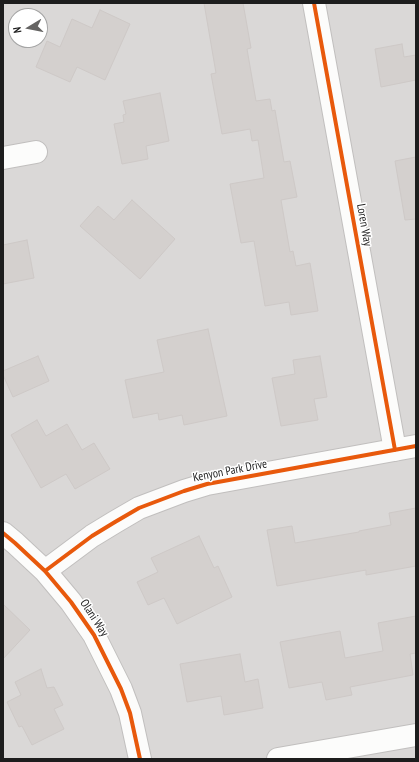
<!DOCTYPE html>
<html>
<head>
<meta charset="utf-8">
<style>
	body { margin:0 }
	#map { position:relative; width:419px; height:762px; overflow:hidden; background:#ebe8e5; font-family:"PT Sans Narrow",sans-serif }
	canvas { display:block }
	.frame { position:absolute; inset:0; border:4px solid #1d1d1d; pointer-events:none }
	.north { position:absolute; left:8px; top:8px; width:40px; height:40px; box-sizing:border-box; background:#fff; border:1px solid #a5a5a5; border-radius:50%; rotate:260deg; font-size:11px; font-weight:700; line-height:16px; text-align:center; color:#1d1d1d }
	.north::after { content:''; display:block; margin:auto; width:14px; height:18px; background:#656463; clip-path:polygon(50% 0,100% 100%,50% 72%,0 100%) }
</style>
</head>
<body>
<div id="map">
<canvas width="419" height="762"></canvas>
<div class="frame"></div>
<div class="north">N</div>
</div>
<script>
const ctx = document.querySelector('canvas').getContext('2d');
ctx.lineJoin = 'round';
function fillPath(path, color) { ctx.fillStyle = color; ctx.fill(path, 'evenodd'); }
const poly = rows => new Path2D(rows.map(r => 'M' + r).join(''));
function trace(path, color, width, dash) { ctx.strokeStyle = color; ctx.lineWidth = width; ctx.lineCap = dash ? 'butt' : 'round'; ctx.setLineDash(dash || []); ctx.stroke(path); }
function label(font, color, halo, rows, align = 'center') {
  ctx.font = font + ' "PT Sans Narrow",sans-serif'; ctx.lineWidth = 3; ctx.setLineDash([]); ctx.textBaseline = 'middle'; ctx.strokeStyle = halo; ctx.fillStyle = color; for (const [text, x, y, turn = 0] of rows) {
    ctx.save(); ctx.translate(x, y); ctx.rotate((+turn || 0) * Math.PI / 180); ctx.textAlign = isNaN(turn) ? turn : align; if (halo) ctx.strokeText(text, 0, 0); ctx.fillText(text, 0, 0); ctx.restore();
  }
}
const residential = poly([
	[3,3,416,3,416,759,3,759],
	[16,16,40,16,40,40,16,40]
]);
const building = poly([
	[204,3,243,3,251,48,247,49,256,101,270,99,272,111,275,110,284,162,290,161,297,197,281,200,290,252,293,251,296,266,310,263,318,311,291,315,289,302,265,306,254,241,241,243,230,184,264,178,258,140,252,141,250,129,222,134,211,74,216,73,204,3],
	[100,10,130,24,105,80,77,67,70,82,36,67,47,41,60,47,72,19,92,28,100,10],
	[402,44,404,57,416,55,416,80,381,87,375,49,402,44],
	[160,93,169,141,146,146,148,159,122,164,114,124,124,122,123,115,126,114,123,101,160,93],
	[416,157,416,219,405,220,395,161,416,157],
	[132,200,175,239,140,279,80,226,98,206,114,220,132,200],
	[27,240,34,278,3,284,3,245,27,240],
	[208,329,227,416,184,425,182,415,159,420,158,413,133,418,125,380,164,372,157,340,208,329],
	[38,356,49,381,13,397,3,375,3,371,38,356],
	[320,356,327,397,314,399,318,420,281,426,272,378,295,374,293,360,320,356],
	[37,420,46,436,67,424,82,450,94,443,110,469,75,489,66,474,41,488,11,435,37,420],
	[416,508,416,566,366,575,366,570,277,586,267,530,292,526,295,543,359,532,359,531,391,525,389,513,416,508],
	[199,536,214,568,218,566,232,597,177,624,164,598,148,605,137,582,158,572,151,558,199,536],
	[3,604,30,630,3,659,3,604],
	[416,616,416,653,410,654,413,675,350,687,352,695,326,700,322,682,289,688,280,642,340,631,345,658,383,651,378,623,416,616],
	[240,654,245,682,258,679,263,708,224,715,221,696,187,702,180,664,240,654],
	[41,669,47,688,54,687,63,705,54,709,64,729,32,745,22,726,19,727,7,702,21,695,15,682,41,669]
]);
const minor = poly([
	[314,3,395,450],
	[3,158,36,152],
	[3,533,15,543,45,571,71,602,94,635,121,689,130,713,140,759],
	[45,571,92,536,115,522,139,508,184,491,207,484,416,446],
	[278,759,416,735]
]);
const cycleway = poly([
	[314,3,395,450],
	[3,533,15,543,45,571,71,602,94,635,121,689,130,713,140,759],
	[45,571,92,536,115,522,139,508,184,491,207,484,416,446]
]);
const streetNames = [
	["Loren Way",364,225,80],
	["Kenyon Park Drive",230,471,-11],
	["Olani Way",94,618,57]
];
fillPath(residential, '#dad8d7');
fillPath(building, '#d4d0ce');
trace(building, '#cec9c7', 1);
trace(minor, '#c1bfbe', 24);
trace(minor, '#fcfcfb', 22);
trace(cycleway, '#e8590c', 4);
label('12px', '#1d1d1d', '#fff', streetNames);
</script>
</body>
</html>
